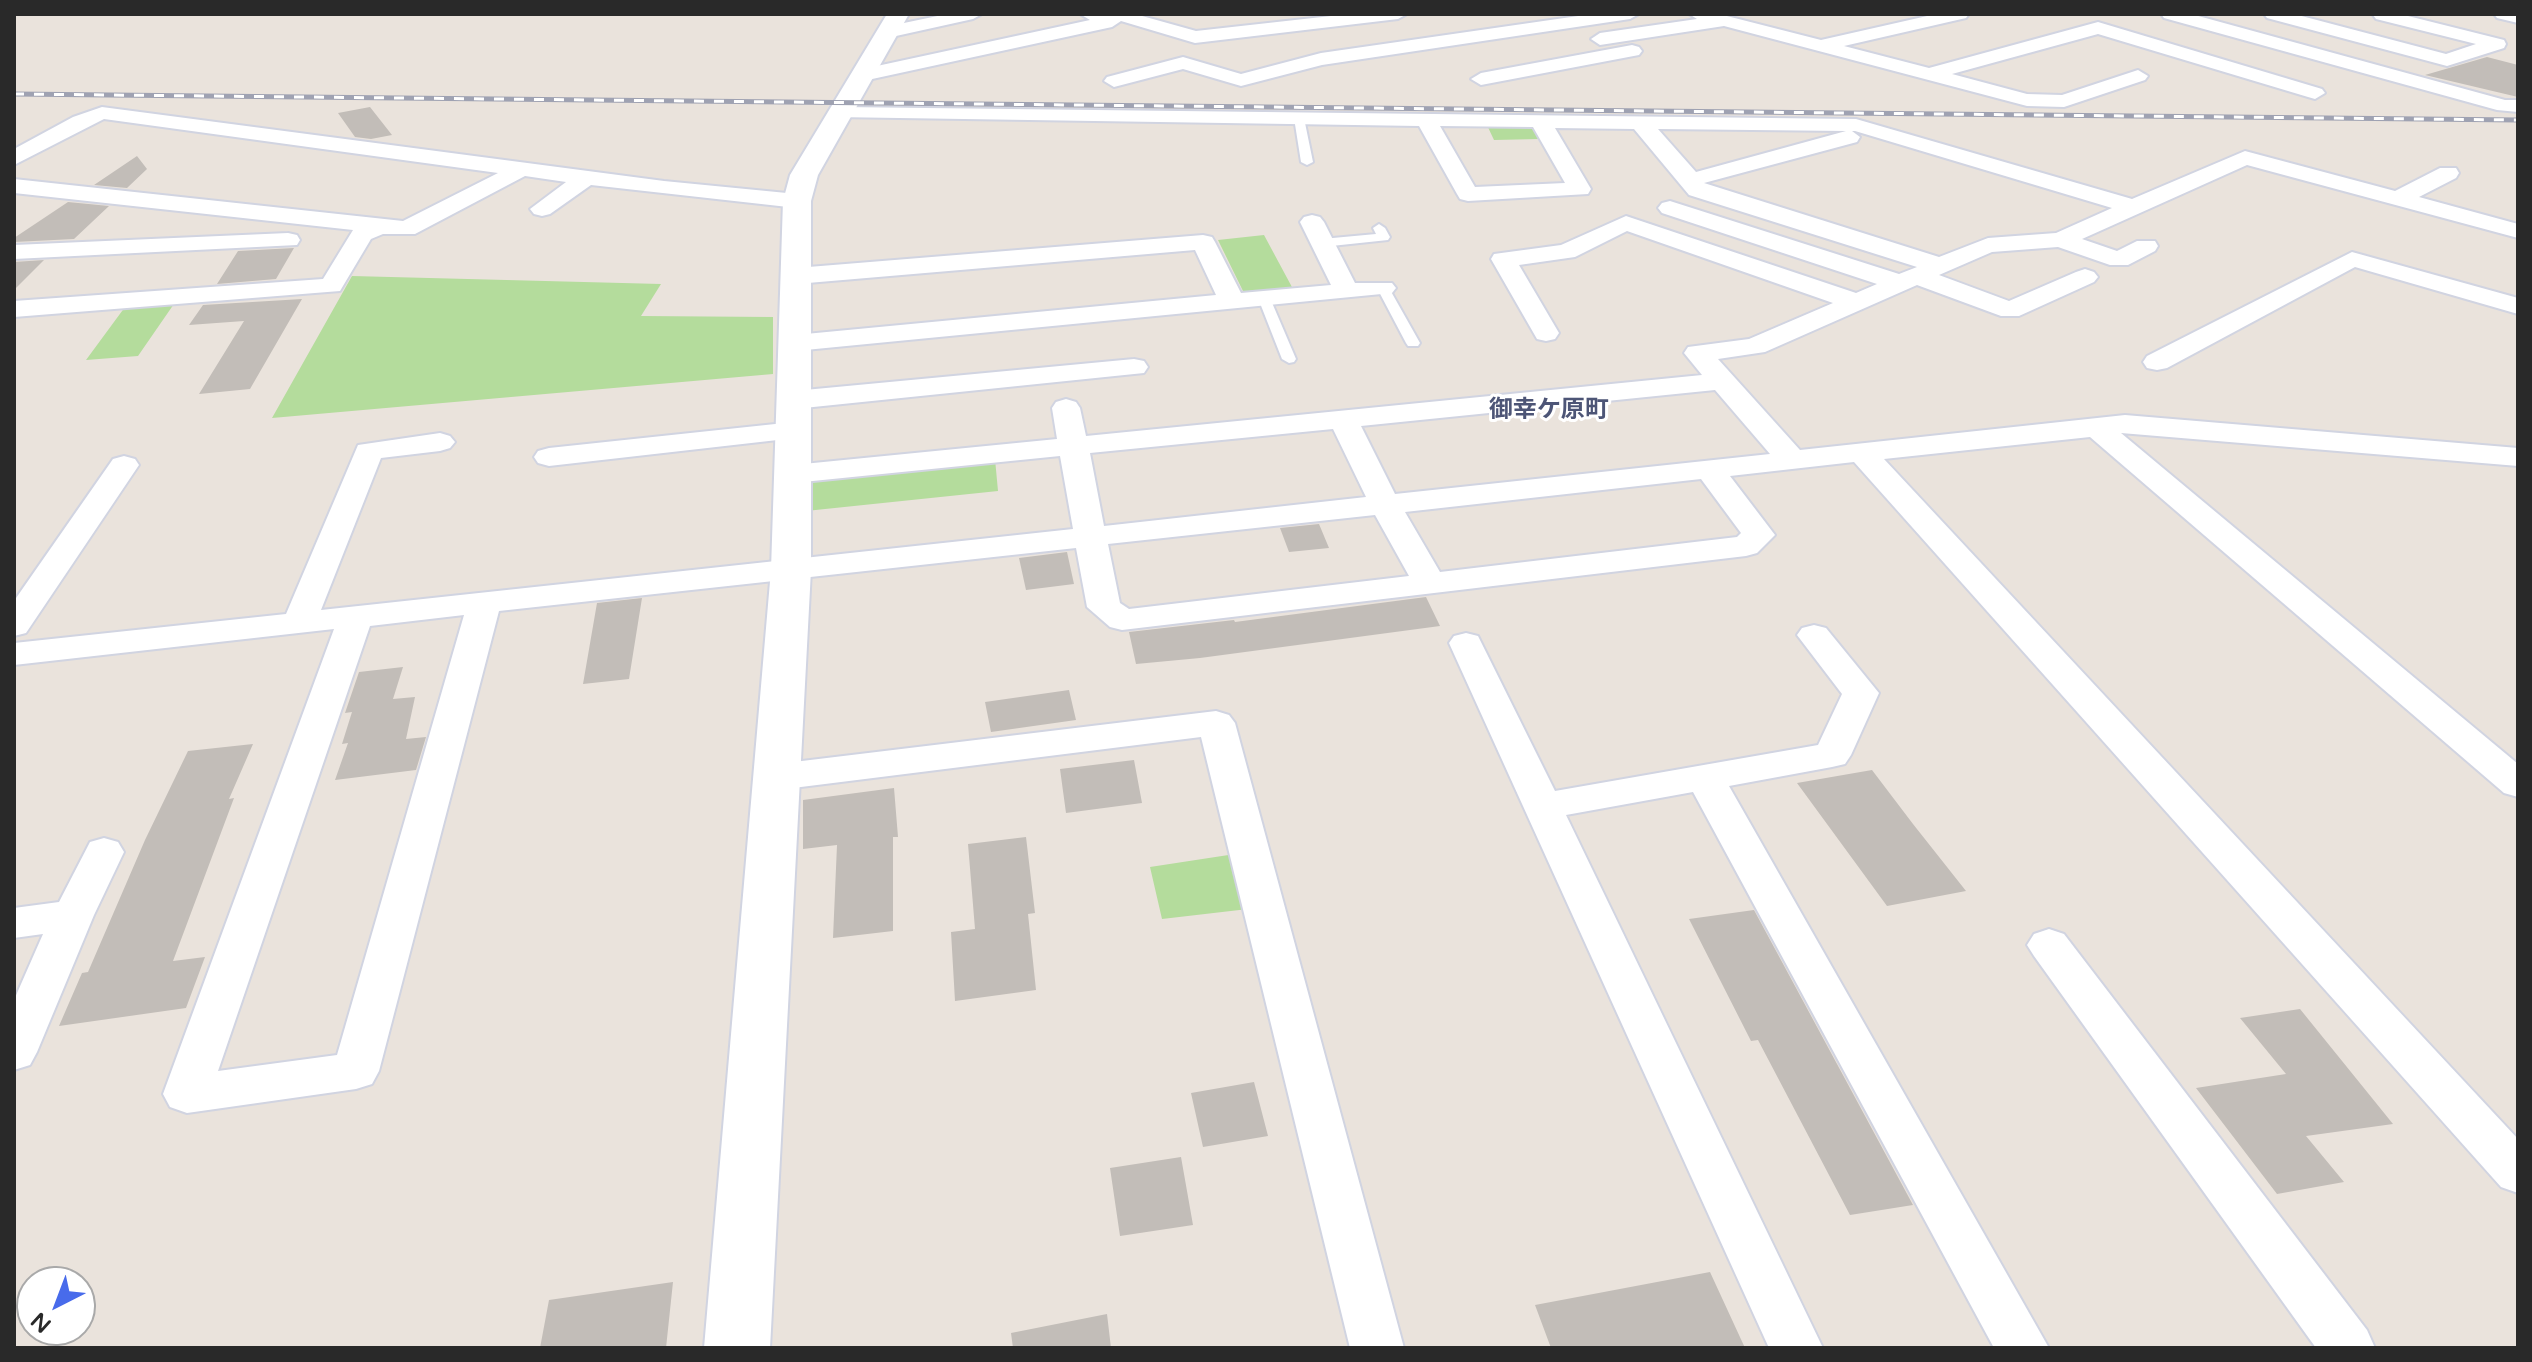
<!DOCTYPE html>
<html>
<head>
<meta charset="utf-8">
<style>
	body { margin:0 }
	#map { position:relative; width:2532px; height:1362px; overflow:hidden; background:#eae3dc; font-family:"Varela Round",sans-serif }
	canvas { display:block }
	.frame { position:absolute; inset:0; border:16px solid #292929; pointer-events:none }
	.north { position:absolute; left:16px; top:1266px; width:80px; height:80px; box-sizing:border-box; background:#fff; border:2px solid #a9a9a9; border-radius:50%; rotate:222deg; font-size:22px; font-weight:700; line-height:32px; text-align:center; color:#292929 }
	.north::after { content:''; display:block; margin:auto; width:28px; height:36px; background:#486beb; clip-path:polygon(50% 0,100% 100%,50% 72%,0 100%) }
</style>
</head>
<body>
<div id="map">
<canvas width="2532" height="1362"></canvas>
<div class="frame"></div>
<div class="north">N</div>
</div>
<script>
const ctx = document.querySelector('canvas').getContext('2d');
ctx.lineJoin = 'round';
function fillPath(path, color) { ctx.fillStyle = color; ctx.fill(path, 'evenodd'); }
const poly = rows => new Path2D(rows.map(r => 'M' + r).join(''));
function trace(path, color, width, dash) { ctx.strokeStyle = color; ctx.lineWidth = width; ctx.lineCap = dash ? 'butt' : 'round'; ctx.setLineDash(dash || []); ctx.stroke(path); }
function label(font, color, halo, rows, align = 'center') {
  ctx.font = font + ' "Varela Round","Noto Sans JP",sans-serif'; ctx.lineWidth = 6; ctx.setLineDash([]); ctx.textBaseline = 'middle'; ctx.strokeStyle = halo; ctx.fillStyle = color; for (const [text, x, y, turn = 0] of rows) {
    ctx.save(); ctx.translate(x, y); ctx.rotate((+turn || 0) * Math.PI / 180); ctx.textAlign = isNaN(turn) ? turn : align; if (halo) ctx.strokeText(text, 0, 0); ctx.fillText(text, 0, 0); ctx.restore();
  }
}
const green = poly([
	[1486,123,1531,126,1539,139,1494,140],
	[1264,235,1293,289,1252,294,1243,291,1218,240],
	[352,276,661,284,641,316,773,317,773,374,272,418],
	[176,301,138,356,86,360,125,307],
	[995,459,998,491,806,511,808,476],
	[1235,854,1248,909,1162,919,1150,867]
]);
const building = poly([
	[2487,57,2518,65,2518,97,2425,75],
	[370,107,392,135,371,139,355,137,338,113],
	[137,156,147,169,127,188,94,185],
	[68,202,109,206,74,239,14,242,14,238],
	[294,248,276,279,217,284,238,251],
	[44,260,14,290,14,262],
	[302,299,250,389,199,394,244,321,189,325,203,305],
	[1319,524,1329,548,1289,552,1280,528],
	[1067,552,1074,584,1026,590,1019,558],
	[1426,597,1440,626,1200,658,1136,664,1129,632,1234,620,1235,622],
	[642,598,629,679,583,684,597,603],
	[403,667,393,699,415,697,406,739,426,737,416,770,335,780,348,743,342,744,352,712,345,713,359,672],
	[1069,690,1076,720,991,732,985,702],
	[253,744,229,799,234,798,173,961,205,957,186,1008,59,1026,82,973,88,972,145,840,188,751],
	[1134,760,1142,803,1066,813,1060,769],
	[1872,770,1913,824,1966,891,1887,906,1797,783],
	[894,788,898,837,893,837,893,931,833,938,837,845,803,849,803,800],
	[1026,837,1035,913,1028,914,1036,990,955,1001,951,932,975,929,968,844],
	[1754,910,1913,1205,1850,1215,1758,1040,1751,1041,1689,919],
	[2300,1009,2393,1124,2306,1136,2344,1182,2277,1194,2196,1088,2286,1074,2240,1018],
	[1254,1082,1268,1136,1203,1147,1191,1093],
	[1181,1157,1193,1225,1120,1236,1110,1168],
	[1710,1272,1745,1348,1551,1348,1535,1305],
	[673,1282,666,1348,540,1348,549,1300],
	[1107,1314,1111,1348,1013,1348,1011,1333]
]);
const lane = poly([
	[1299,115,1304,118,1313,162,1307,165,1301,162,1294,118,1299,115],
	[1379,224,1385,228,1390,237,1388,240,1322,247,1316,243,1322,239,1376,234,1373,228,1379,224],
	[1378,285,1389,288,1420,343,1418,346,1408,346,1406,343,1377,288,1378,285],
	[1264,294,1270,298,1296,359,1294,362,1289,363,1282,359,1258,298,1264,294]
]);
const street = poly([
	[947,14,982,14,973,19,887,38,878,32,880,28,947,14],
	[1080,14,1135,14,1196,31,1349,14,1407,14,1398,19,1195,43,1121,21,1112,27,863,81,853,75,863,69,1090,20,1080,14],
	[1592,14,1639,14,1630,19,1322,65,1241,86,1183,69,1114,87,1104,81,1107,77,1183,57,1241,74,1321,53,1592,14],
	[1689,14,1719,14,1821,40,1936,14,1969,14,1966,18,1844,46,1929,68,2098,22,2322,89,2325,93,2315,99,2308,97,2098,34,1952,74,2027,94,2062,95,2138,70,2148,76,2145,80,2064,107,2027,106,1724,26,1600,45,1591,39,1600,33,1697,19,1689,14],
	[2161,14,2191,14,2505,100,2518,100,2518,112,2497,110,2164,18,2161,14],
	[2264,14,2294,14,2446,54,2476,44,2376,19,2373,15,2400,14,2504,40,2506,44,2504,48,2447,66,2267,18,2264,14],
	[2494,14,2518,14,2518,23,2497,18,2494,14],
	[1632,45,1639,47,1642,51,1639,55,1481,85,1471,79,1481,73,1632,45],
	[102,107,664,181,797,194,805,196,809,201,805,206,797,208,591,185,550,214,542,216,534,214,530,209,566,182,525,176,415,234,383,234,371,239,340,291,14,317,14,301,323,279,353,230,14,193,14,179,403,221,498,173,104,119,14,165,14,149,73,117,102,107],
	[841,107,1856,119,2132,199,2245,151,2395,191,2440,168,2456,168,2459,173,2456,178,2419,197,2518,224,2518,238,2247,165,2082,239,2117,251,2137,241,2155,241,2158,246,2155,251,2128,265,2110,265,2058,247,1992,252,1939,275,2009,301,2076,272,2085,269,2094,272,2098,277,2094,282,2019,316,2001,316,1917,285,1765,352,1718,359,1800,450,2125,415,2518,448,2518,466,2121,433,2518,764,2518,797,2504,793,2090,437,1884,459,2518,1139,2518,1193,2501,1187,1854,462,1730,476,1775,535,1757,553,1746,556,1122,630,1110,627,1087,607,1076,548,499,611,379,1071,372,1084,356,1089,187,1113,170,1107,163,1094,334,629,14,665,14,643,286,614,358,445,440,433,450,436,455,442,450,448,440,451,381,458,321,610,1073,529,1060,456,793,483,782,480,778,474,782,468,793,465,1057,439,1052,408,1056,402,1066,399,1076,402,1080,408,1086,436,1702,375,1684,353,1688,347,1749,339,1833,303,1627,231,1575,257,1519,265,1559,333,1555,339,1546,341,1537,339,1491,259,1494,254,1561,245,1626,216,1856,293,1877,284,1662,213,1658,208,1662,203,1670,201,1899,274,1917,267,1689,195,1634,129,1555,128,1591,189,1588,194,1468,201,1460,199,1457,194,1419,126,834,117,831,113,841,107],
	[1440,126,1533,127,1565,183,1475,187,1440,126],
	[1658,129,1846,131,1696,172,1658,129],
	[1852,131,1855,131,2112,208,2056,233,1988,238,1939,257,1704,183,1857,142,1860,137,1852,131],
	[1715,390,1770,454,1395,494,1361,426,1715,390],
	[1333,429,1366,497,1104,526,1090,453,1333,429],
	[1701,479,1741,533,1737,537,1440,572,1405,512,1701,479],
	[1375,515,1409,576,1129,609,1120,603,1108,544,1375,515],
	[464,615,337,1055,218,1071,370,626,464,615],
	[1312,215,1320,217,1324,222,1355,283,1392,283,1396,288,1392,293,795,351,785,349,782,343,785,337,795,335,1216,295,1195,250,796,284,787,281,783,276,787,271,796,268,1203,235,1212,237,1215,242,1241,293,1331,285,1300,222,1304,217,1312,215],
	[288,233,297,235,300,240,297,245,14,259,14,245,288,233],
	[2352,252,2518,298,2518,314,2355,267,2167,368,2157,370,2147,368,2143,362,2147,356,2352,252],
	[1134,359,1144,361,1148,367,1144,373,794,409,784,406,780,400,784,394,794,391,1134,359],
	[794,422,804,425,809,431,804,437,549,466,538,463,534,457,538,451,549,448,794,422],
	[124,456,135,459,139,465,26,633,14,636,14,601,113,459,124,456],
	[1814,625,1826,628,1879,693,1851,755,1845,764,1832,767,1729,786,2049,1348,1994,1348,1693,792,1566,815,1823,1348,1769,1348,1449,643,1454,636,1466,633,1478,636,1555,791,1818,745,1842,694,1797,635,1802,628,1814,625],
	[1216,711,1229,715,1235,723,1404,1348,1350,1348,1201,737,777,790,763,786,758,777,763,768,777,764,1216,711],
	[104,838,118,842,124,852,94,915,37,1052,30,1065,14,1070,14,1000,43,934,14,938,14,908,59,902,90,842,104,838],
	[2049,929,2064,934,2367,1330,2375,1348,2316,1348,2034,956,2027,945,2034,934,2049,929]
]);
const secondary = poly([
	[887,14,909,14,818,175,811,201,811,570,770,1348,704,1348,771,570,783,201,790,175,887,14]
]);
const rail = poly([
	[14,94,2518,120]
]);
const farQuarternames = [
	["御幸ケ原町",1549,411]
];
fillPath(green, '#b4dc9c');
fillPath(building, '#c2bdb8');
trace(lane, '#d1d4e1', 4);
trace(street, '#d1d4e1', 4);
trace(secondary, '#d1d4e1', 4);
fillPath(lane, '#fff');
fillPath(street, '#fff');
fillPath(secondary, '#fff');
trace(rail, '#9fa2b2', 5);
trace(rail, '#fff', 3, [10]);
label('bold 24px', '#4d5576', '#fff', farQuarternames);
</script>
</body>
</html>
